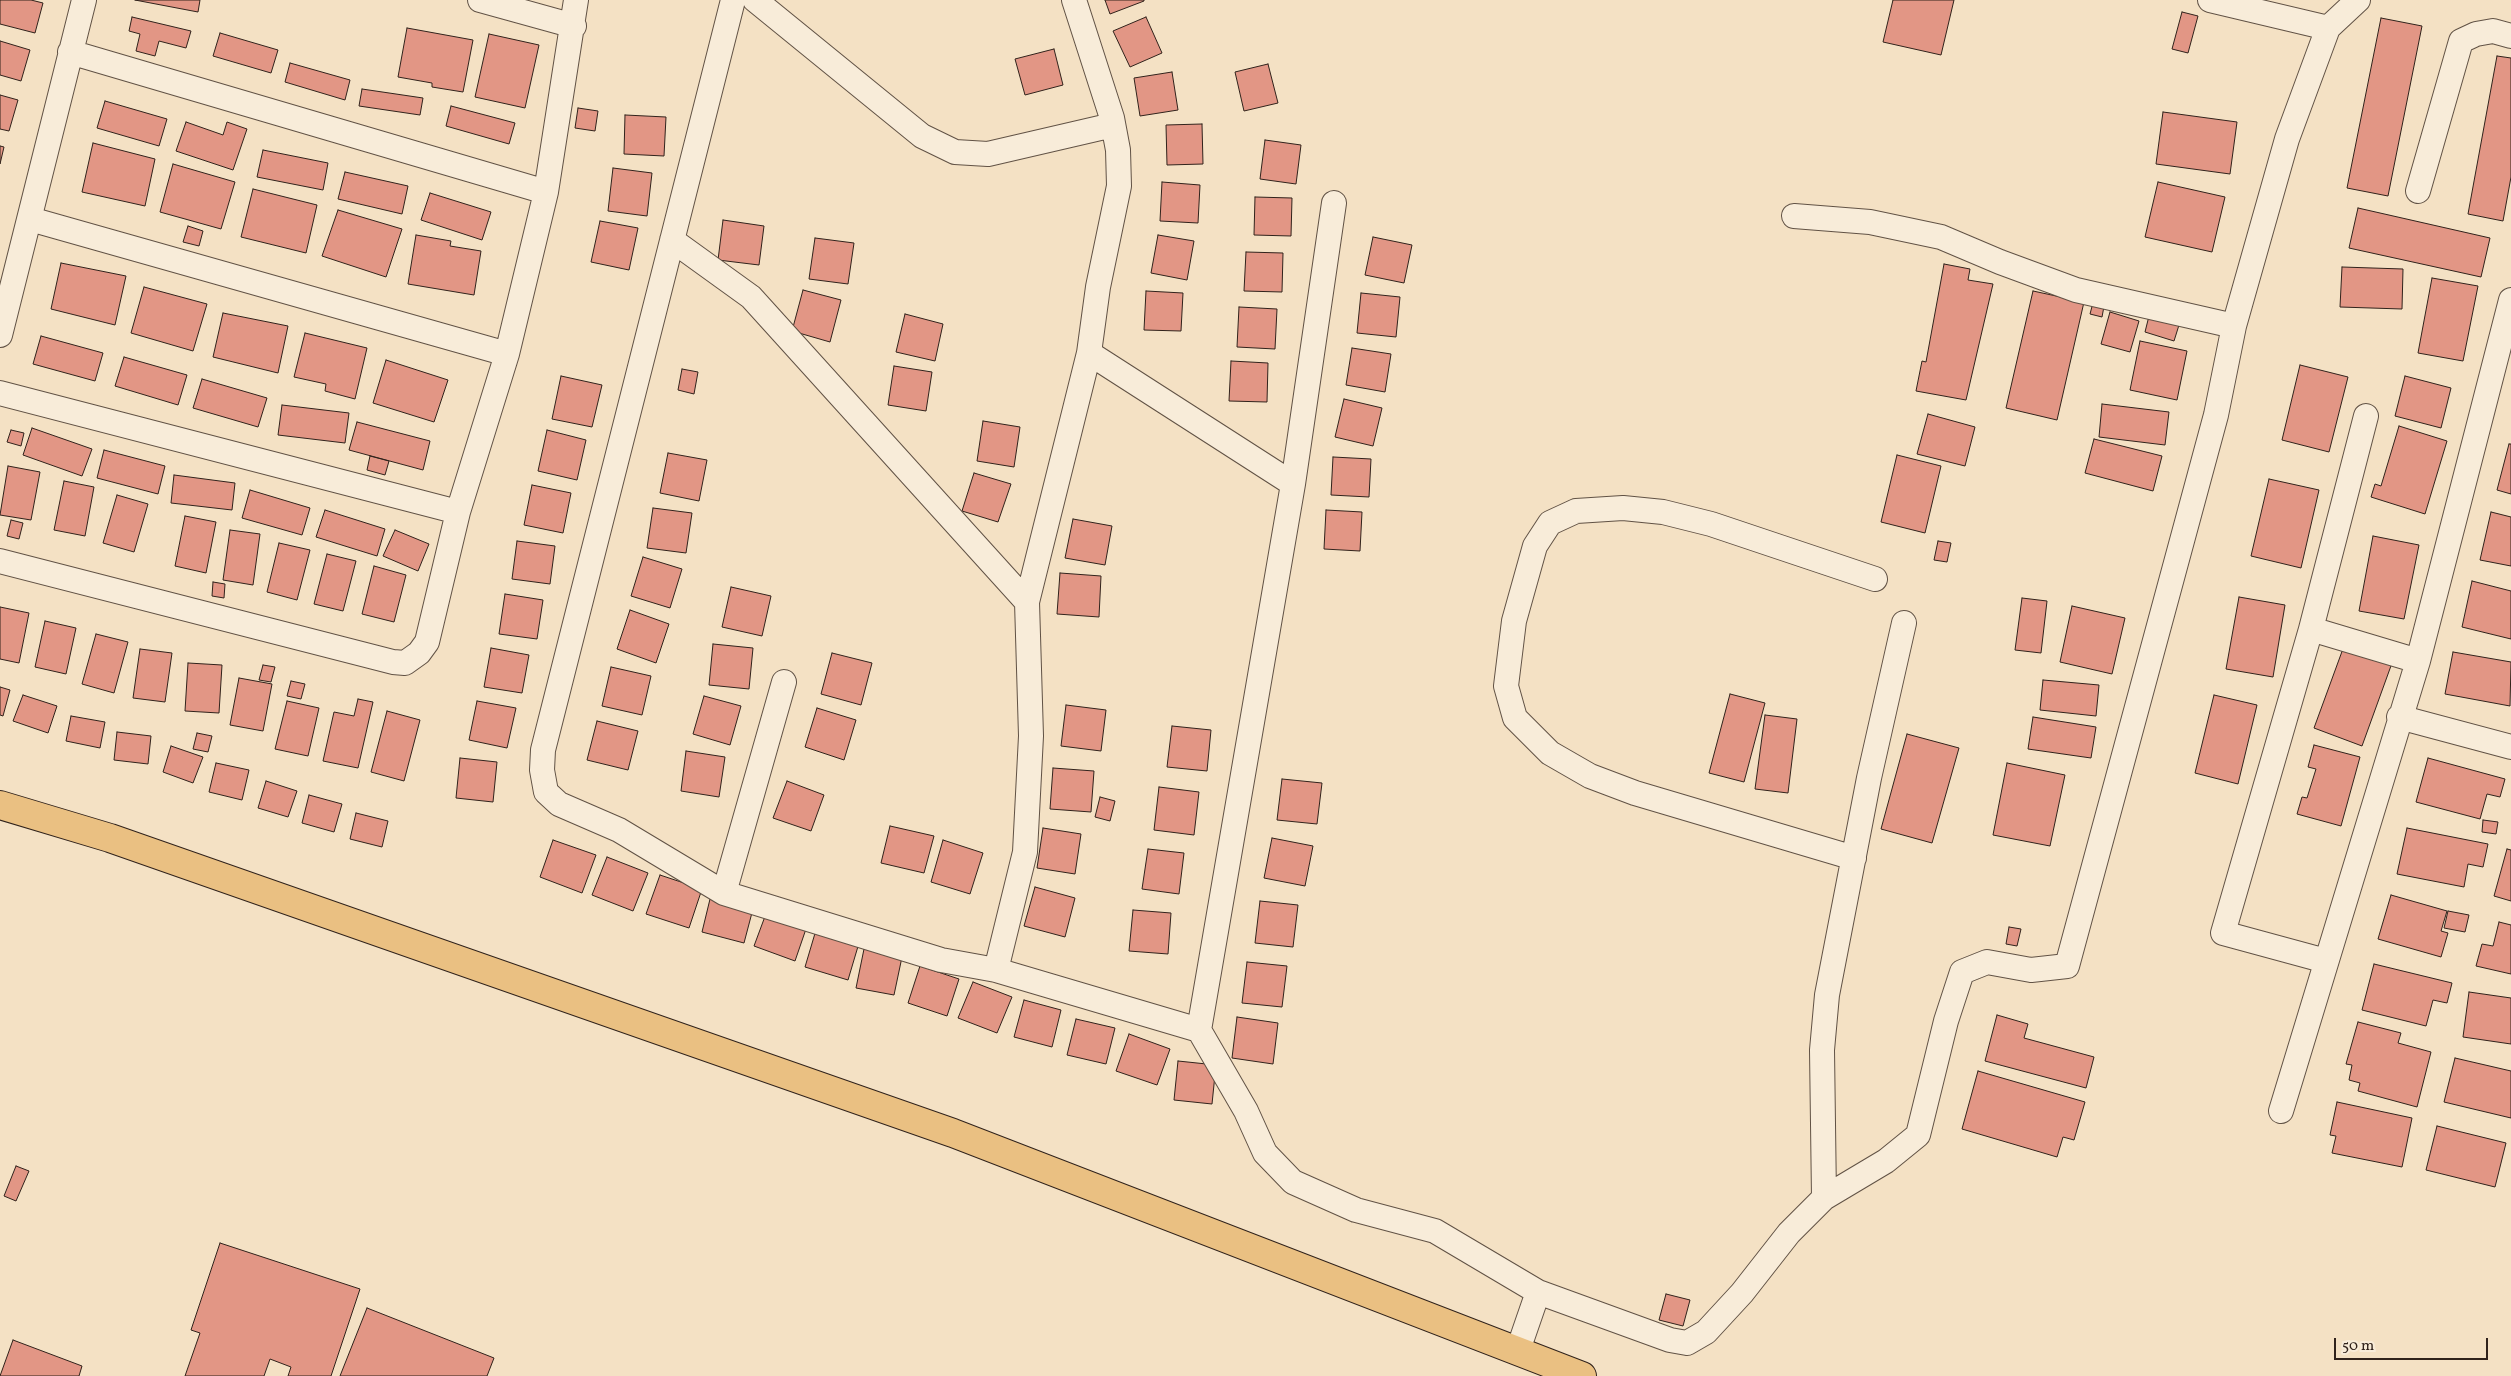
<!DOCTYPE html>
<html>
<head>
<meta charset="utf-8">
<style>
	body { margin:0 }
	#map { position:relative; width:2511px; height:1376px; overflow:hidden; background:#f4e1c4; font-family:Vollkorn,serif }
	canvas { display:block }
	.scale { position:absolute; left:2334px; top:1338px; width:154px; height:22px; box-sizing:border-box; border:2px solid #30221b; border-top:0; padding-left:6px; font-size:15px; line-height:18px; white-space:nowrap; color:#30221b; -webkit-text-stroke:4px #f8ecd9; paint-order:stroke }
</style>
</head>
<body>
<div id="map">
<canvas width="2511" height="1376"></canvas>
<div class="scale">50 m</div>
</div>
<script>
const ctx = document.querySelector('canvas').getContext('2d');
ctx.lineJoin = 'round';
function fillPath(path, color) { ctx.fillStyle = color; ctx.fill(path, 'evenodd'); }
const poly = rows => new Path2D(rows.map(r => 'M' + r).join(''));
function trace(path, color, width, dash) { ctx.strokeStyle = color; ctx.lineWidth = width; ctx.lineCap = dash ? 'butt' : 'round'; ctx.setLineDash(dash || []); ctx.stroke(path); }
const building = poly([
	[0,0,31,0,43,3,35,33,0,24,0,0],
	[135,0,200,0,198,12,135,0],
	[1105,0,1144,0,1144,1,1110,14,1105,0],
	[1893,0,1954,0,1941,55,1883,42,1893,0],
	[2182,12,2198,16,2188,53,2172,49,2182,12],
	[132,17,191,31,186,48,159,41,155,56,136,51,140,34,129,31,132,17],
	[1146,17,1162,53,1130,67,1113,31,1146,17],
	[2381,18,2422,26,2388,196,2347,188,2381,18],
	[407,28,473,40,463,92,432,87,432,83,398,77,407,28],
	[220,33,278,50,271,73,213,56,220,33],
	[489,34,539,45,525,108,475,97,489,34],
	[0,41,30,50,21,81,0,75,0,41],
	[1054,49,1063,85,1025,95,1015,59,1054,49],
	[2497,56,2511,58,2511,177,2503,221,2468,214,2497,56],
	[290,63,350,80,345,100,285,82,290,63],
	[1268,64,1278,103,1244,111,1235,72,1268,64],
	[1172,72,1178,110,1140,116,1134,78,1172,72],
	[362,89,423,98,420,115,359,106,362,89],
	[0,95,18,100,9,131,0,129,0,95],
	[105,101,167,119,159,146,97,128,105,101],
	[451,106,515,123,509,144,446,126,451,106],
	[578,108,598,111,595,131,575,128,578,108],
	[2163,112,2237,122,2230,174,2156,164,2163,112],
	[625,115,666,117,664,156,624,154,625,115],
	[186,122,223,135,227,122,247,129,233,170,176,151,186,122],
	[1202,124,1203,164,1167,165,1166,125,1202,124],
	[1265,140,1301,145,1296,184,1260,179,1265,140],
	[93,143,155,159,145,206,82,192,93,143],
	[0,146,4,147,0,164,0,146],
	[263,150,328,163,323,190,257,177,263,150],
	[173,164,235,182,221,229,160,212,173,164],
	[613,168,652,173,647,216,608,211,613,168],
	[345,172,408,186,402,214,338,199,345,172],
	[1162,182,1200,185,1198,223,1160,221,1162,182],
	[2158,182,2225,197,2212,252,2145,237,2158,182],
	[253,189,317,205,306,253,241,237,253,189],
	[430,193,491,212,482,240,421,220,430,193],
	[1255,197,1292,198,1291,236,1254,235,1255,197],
	[2358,208,2490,238,2481,277,2349,248,2358,208],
	[338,210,402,229,386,277,322,256,338,210],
	[723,220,764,226,759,265,718,260,723,220],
	[600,221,638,228,629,270,591,262,600,221],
	[188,226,203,231,199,246,183,242,188,226],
	[416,235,451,241,450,246,481,251,474,295,408,284,416,235],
	[1158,235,1194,241,1187,280,1151,273,1158,235],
	[1373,237,1412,245,1404,283,1365,275,1373,237],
	[815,238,854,243,848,284,809,279,815,238],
	[1246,252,1283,253,1282,292,1244,291,1246,252],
	[61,263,126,276,115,325,51,309,61,263],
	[1944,264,1970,269,1968,280,1993,284,1966,400,1916,391,1922,361,1926,362,1944,264],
	[2342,267,2403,269,2402,309,2340,307,2342,267],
	[2432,278,2478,286,2463,361,2418,353,2432,278],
	[144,287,207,304,193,351,131,333,144,287],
	[803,290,841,300,830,342,792,331,803,290],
	[1146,291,1183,293,1181,331,1144,330,1146,291],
	[2033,291,2084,302,2057,420,2006,408,2033,291],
	[1361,293,1400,297,1396,337,1357,333,1361,293],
	[2094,299,2105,301,2102,317,2090,314,2094,299],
	[1239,307,1277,309,1275,349,1237,347,1239,307],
	[2110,312,2139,321,2130,352,2101,344,2110,312],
	[223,313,288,326,278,373,213,357,223,313],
	[905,314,943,324,935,361,896,352,905,314],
	[2149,316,2179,325,2174,341,2145,332,2149,316],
	[305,333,367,348,355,399,325,391,326,384,294,377,305,333],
	[41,336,103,353,95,381,33,364,41,336],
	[2140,341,2187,351,2177,400,2130,390,2140,341],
	[1352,348,1391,354,1385,392,1346,385,1352,348],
	[124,357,187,375,178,405,115,386,124,357],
	[386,360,448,380,434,422,373,403,386,360],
	[1231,361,1268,363,1267,402,1229,401,1231,361],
	[2300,365,2348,377,2329,452,2282,440,2300,365],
	[894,366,932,372,926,411,888,405,894,366],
	[682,369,698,372,694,394,678,390,682,369],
	[561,376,602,385,592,427,552,419,561,376],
	[2405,376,2451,388,2441,428,2395,416,2405,376],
	[202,379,267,398,258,427,193,408,202,379],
	[1344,399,1382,408,1373,446,1335,437,1344,399],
	[2102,404,2169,412,2165,445,2099,437,2102,404],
	[282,405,349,413,345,443,278,435,282,405],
	[1928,414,1975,427,1965,466,1917,454,1928,414],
	[983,421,1020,427,1014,467,977,461,983,421],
	[357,422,430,441,423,470,349,450,357,422],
	[2399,426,2447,441,2425,514,2371,497,2375,484,2381,486,2399,426],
	[32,428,92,449,82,476,23,455,32,428],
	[11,430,24,433,21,446,7,442,11,430],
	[547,430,586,440,577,480,538,471,547,430],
	[2094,439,2162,456,2153,491,2085,473,2094,439],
	[2509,444,2511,444,2511,494,2497,490,2509,444],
	[104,450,165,466,158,494,97,478,104,450],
	[668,453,707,460,699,501,660,493,668,453],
	[1897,455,1941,466,1925,533,1881,522,1897,455],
	[370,456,389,461,385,475,367,470,370,456],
	[1333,457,1371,459,1369,497,1331,495,1333,457],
	[8,466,40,472,31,520,0,515,8,466],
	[974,473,1011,484,998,522,962,511,974,473],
	[174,475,235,483,232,510,171,503,174,475],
	[2269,479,2319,490,2301,568,2251,556,2269,479],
	[64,481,94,487,85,536,54,530,64,481],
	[532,485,571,493,563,533,524,525,532,485],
	[250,490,310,508,302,535,242,518,250,490],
	[117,495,148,504,134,552,103,543,117,495],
	[653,508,692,513,686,553,647,548,653,508],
	[325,510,385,529,377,556,316,537,325,510],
	[1326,510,1362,512,1360,551,1324,549,1326,510],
	[2491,512,2511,517,2511,566,2480,560,2491,512],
	[185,516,216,522,206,573,175,566,185,516],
	[1073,519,1112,526,1105,565,1065,558,1073,519],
	[11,520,23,523,19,539,7,536,11,520],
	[230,530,260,534,253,585,223,580,230,530],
	[395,530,429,544,418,571,383,556,395,530],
	[2373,536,2419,545,2404,619,2359,611,2373,536],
	[517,541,555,546,550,584,512,579,517,541],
	[1938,541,1951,543,1947,562,1934,560,1938,541],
	[279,543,310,550,297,600,267,592,279,543],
	[327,554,356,561,343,611,314,604,327,554],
	[643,557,682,569,670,608,631,596,643,557],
	[374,566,406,575,394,622,362,614,374,566],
	[1060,573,1101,576,1099,617,1057,614,1060,573],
	[2472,581,2511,591,2511,639,2462,627,2472,581],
	[213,582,225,584,224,598,212,596,213,582],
	[731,587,771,596,762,636,722,627,731,587],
	[505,594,543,600,537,639,499,634,505,594],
	[2239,597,2285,605,2273,677,2226,669,2239,597],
	[2022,598,2047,601,2041,653,2015,650,2022,598],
	[2072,606,2125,618,2112,674,2060,662,2072,606],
	[0,607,29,613,19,663,0,659,0,607],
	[630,610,669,624,656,663,617,649,630,610],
	[45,621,76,628,66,674,35,667,45,621],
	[96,634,128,642,114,693,82,684,96,634],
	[713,644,753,648,749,689,709,685,713,644],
	[2344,646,2392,663,2362,746,2314,728,2344,646],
	[491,648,529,655,522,693,484,687,491,648],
	[140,649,172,653,165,702,133,698,140,649],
	[2453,652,2511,662,2510,706,2445,694,2453,652],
	[832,653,872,663,861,705,821,694,832,653],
	[188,663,222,665,219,713,185,711,188,663],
	[263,665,275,667,271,682,259,680,263,665],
	[611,667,651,676,642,715,602,706,611,667],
	[239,678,272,684,263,731,230,725,239,678],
	[2043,680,2099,685,2096,716,2040,710,2043,680],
	[291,681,305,684,301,699,287,696,291,681],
	[0,687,10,690,3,716,0,715,0,687],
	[1730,694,1765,703,1744,782,1709,773,1730,694],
	[23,695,57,706,48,733,13,721,23,695],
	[2214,695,2257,705,2238,784,2195,773,2214,695],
	[704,696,741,706,730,745,693,734,704,696],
	[358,699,373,702,358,768,323,761,334,712,354,716,358,699],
	[287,701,319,708,308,756,275,749,287,701],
	[477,701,516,708,507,748,469,740,477,701],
	[1066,705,1106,710,1101,751,1061,746,1066,705],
	[817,708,856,720,844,760,805,747,817,708],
	[387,711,420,720,404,781,371,772,387,711],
	[1765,715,1797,719,1788,793,1755,789,1765,715],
	[71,716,105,722,100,748,66,741,71,716],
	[2033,717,2096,727,2091,758,2028,749,2033,717],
	[597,721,638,731,628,770,587,760,597,721],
	[1172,726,1211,730,1207,771,1167,767,1172,726],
	[117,732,151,736,148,764,114,760,117,732],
	[197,733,212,736,208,752,193,749,197,733],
	[1907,734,1959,748,1932,843,1881,829,1907,734],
	[2314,745,2360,757,2341,826,2297,814,2302,797,2307,798,2316,769,2308,767,2314,745],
	[171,746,203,757,193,783,163,772,171,746],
	[686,751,725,757,719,797,681,791,686,751],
	[460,758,497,762,493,802,456,798,460,758],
	[2428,758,2505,779,2500,797,2487,794,2480,819,2416,802,2428,758],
	[216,763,249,770,242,800,209,792,216,763],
	[2007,763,2065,775,2050,846,1993,835,2007,763],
	[1053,768,1094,771,1091,812,1050,809,1053,768],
	[1282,779,1322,783,1317,824,1277,820,1282,779],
	[266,781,297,791,288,817,258,808,266,781],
	[787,781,824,795,811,831,773,818,787,781],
	[1159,787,1199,792,1194,835,1154,830,1159,787],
	[309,795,342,804,334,832,302,823,309,795],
	[1100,797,1115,801,1110,821,1095,817,1100,797],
	[356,813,388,821,382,847,350,839,356,813],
	[2483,820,2498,822,2496,834,2482,832,2483,820],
	[890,826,934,836,924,873,881,863,890,826],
	[1043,828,1081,834,1075,874,1037,868,1043,828],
	[2407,828,2488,844,2483,867,2468,864,2464,887,2397,874,2407,828],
	[1272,838,1313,846,1305,886,1264,878,1272,838],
	[553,840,596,855,582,893,540,877,553,840],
	[943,840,983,853,970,894,931,882,943,840],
	[1148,849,1184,853,1179,894,1142,889,1148,849],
	[2507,849,2511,850,2511,901,2494,896,2507,849],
	[607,857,648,873,633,911,592,895,607,857],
	[660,875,702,889,689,928,646,914,660,875],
	[1035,887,1075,898,1065,937,1024,926,1035,887],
	[711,895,754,905,744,943,702,932,711,895],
	[2391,895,2447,911,2441,931,2448,933,2441,957,2378,939,2391,895],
	[1260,901,1298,905,1293,947,1255,943,1260,901],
	[1133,910,1171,913,1168,954,1129,951,1133,910],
	[767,911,807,926,795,961,754,946,767,911],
	[2448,911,2469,915,2465,932,2444,928,2448,911],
	[2499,922,2511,925,2511,974,2476,966,2482,944,2493,946,2499,922],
	[2009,927,2021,929,2017,946,2006,944,2009,927],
	[816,930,859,943,848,980,805,967,816,930],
	[864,949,902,957,894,995,856,988,864,949],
	[1247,962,1287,966,1282,1007,1242,1003,1247,962],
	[2374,964,2452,983,2447,1003,2433,1000,2426,1026,2362,1010,2374,964],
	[920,966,959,979,947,1016,908,1003,920,966],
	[973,982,1012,997,997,1033,958,1018,973,982],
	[2469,992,2511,998,2511,1044,2463,1037,2469,992],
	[1024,1000,1061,1010,1052,1047,1014,1037,1024,1000],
	[1997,1015,2028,1024,2024,1038,2094,1057,2086,1088,1985,1061,1997,1015],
	[1237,1017,1278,1023,1273,1064,1232,1058,1237,1017],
	[1076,1019,1115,1028,1106,1064,1067,1055,1076,1019],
	[2358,1022,2401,1033,2398,1043,2431,1052,2417,1107,2358,1091,2360,1083,2349,1080,2352,1065,2346,1064,2358,1022],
	[1129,1034,1170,1049,1157,1085,1116,1071,1129,1034],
	[2455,1058,2511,1071,2511,1118,2444,1102,2455,1058],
	[1178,1061,1216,1065,1212,1104,1174,1100,1178,1061],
	[1978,1071,2085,1102,2074,1140,2063,1137,2057,1157,1962,1129,1978,1071],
	[2337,1102,2412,1118,2402,1167,2332,1153,2336,1136,2330,1135,2337,1102],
	[2437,1126,2506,1143,2495,1187,2426,1170,2437,1126],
	[16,1166,29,1171,16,1201,4,1196,16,1166],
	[220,1243,360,1289,331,1376,288,1376,291,1367,270,1359,264,1376,185,1376,200,1333,191,1330,220,1243],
	[1666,1294,1690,1300,1683,1326,1659,1320,1666,1294],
	[367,1308,494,1358,487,1376,340,1376,367,1308],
	[13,1340,82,1366,79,1376,0,1376,13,1340]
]);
const minor = poly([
	[480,0,574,26],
	[733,0,543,750,542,770,546,792,559,804,619,830,724,893,941,960,996,970,1199,1030,1246,1111,1265,1153,1293,1182,1356,1210,1435,1231,1538,1292,1518,1350],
	[755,0,922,136,955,152,988,154,1113,125],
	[2210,0,2328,28],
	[70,52,546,192],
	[2418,191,2461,41,2476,34,2493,31,2511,36],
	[1794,216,1870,222,1941,237,2000,262,2076,290,2234,326],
	[30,219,507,354],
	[672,240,751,297,1027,602,1031,736,1025,852,996,970],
	[0,335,84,0],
	[1089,353,1293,484],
	[0,393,458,512],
	[2366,416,2311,629,2418,661],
	[0,561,393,662,405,663,419,653,427,642,458,512,507,354,546,192,576,0],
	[1027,602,1089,353,1098,287,1119,186,1118,150,1112,118,1074,0],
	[2311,629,2223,933,2326,961],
	[2399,717,2511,747],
	[1854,858,1635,793,1590,776,1550,753,1515,718,1506,686,1514,621,1535,546,1550,523,1576,511,1623,508,1663,512,1711,524,1875,579],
	[724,893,784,682],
	[1199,1030,1293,484,1334,203],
	[2281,1111,2418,661,2511,300],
	[1824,1198,1822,1050,1827,995,1869,778,1904,623],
	[1538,1292,1670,1340,1687,1343,1706,1332,1742,1293,1789,1233,1824,1198,1886,1161,1918,1135,1946,1021,1962,972,1987,962,2031,970,2067,966,2216,415,2234,326,2287,139,2328,28,2358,0]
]);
const major = poly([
	[0,805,110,838,953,1133,1582,1376]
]);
fillPath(building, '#e29685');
trace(building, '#30221b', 1);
trace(minor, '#615245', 26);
trace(major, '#30221b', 30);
trace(minor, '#f8ecd9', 24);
trace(major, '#eac082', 28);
</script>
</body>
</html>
